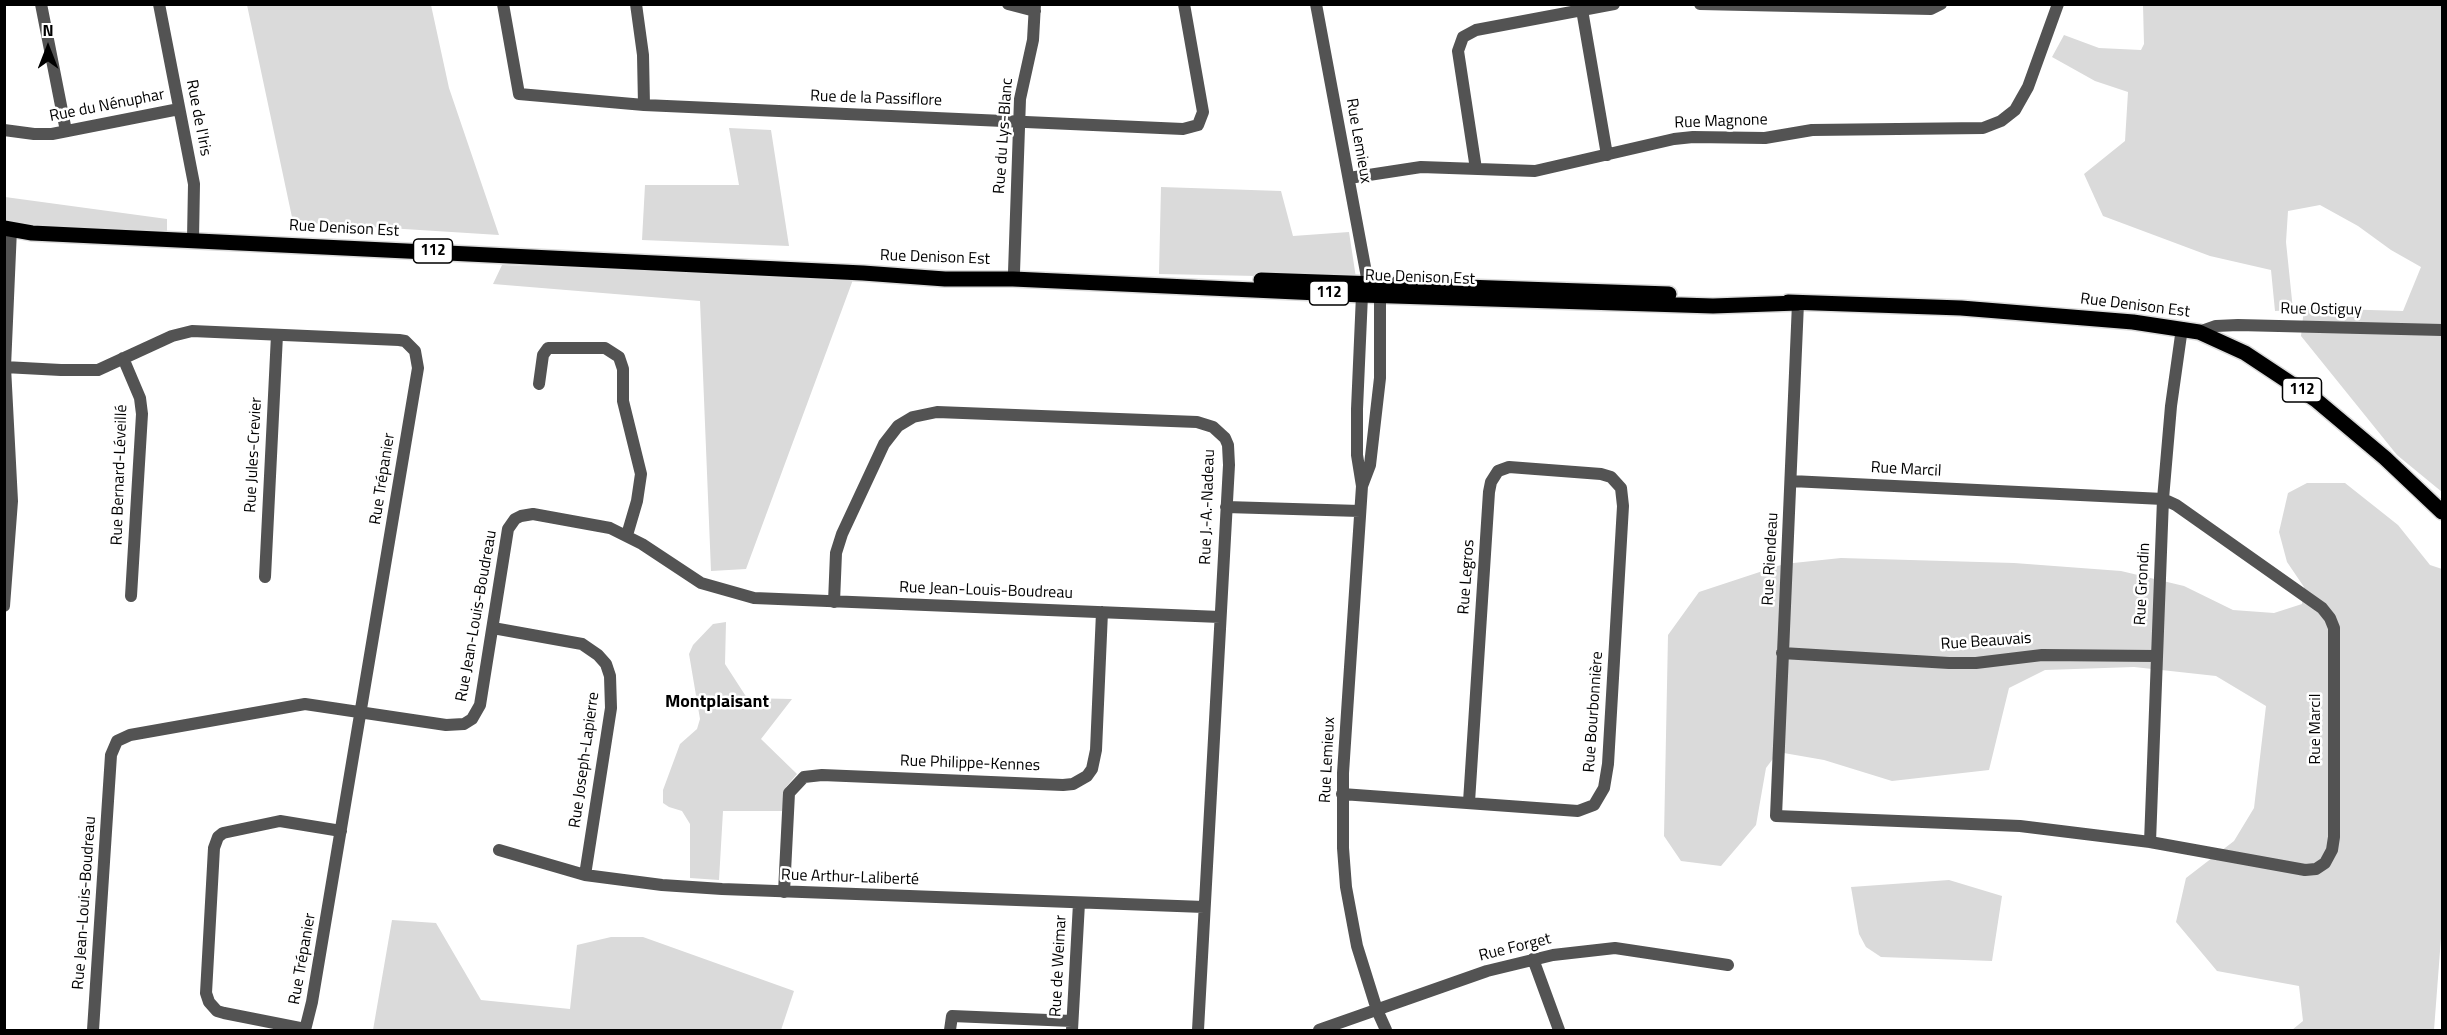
<!DOCTYPE html>
<html>
<head>
<meta charset="utf-8">
<style>
	body { margin:0 }
	#map { position:relative; width:2447px; height:1035px; overflow:hidden; background:#fff; font-family:"Titillium Web",sans-serif }
	canvas { display:block }
	.frame { position:absolute; inset:0; border:6px solid #000; pointer-events:none }
	.north { position:absolute; left:18px; top:18px; width:60px; height:60px; -webkit-text-stroke:4px #fff; paint-order:stroke; rotate:0deg; font-size:16px; font-weight:700; line-height:24px; text-align:center; color:#000 }
	.north::after { content:''; display:block; margin:auto; width:21px; height:27px; background:#000; clip-path:polygon(50% 0,100% 100%,50% 72%,0 100%) }
</style>
</head>
<body>
<div id="map">
<canvas width="2447" height="1035"></canvas>
<div class="frame"></div>
<div class="north">N</div>
</div>
<script>
const ctx = document.querySelector('canvas').getContext('2d');
ctx.lineJoin = 'round';
function fillPath(path, color) { ctx.fillStyle = color; ctx.fill(path, 'evenodd'); }
const poly = rows => new Path2D(rows.map(r => 'M' + r).join(''));
function trace(path, color, width, dash) { ctx.strokeStyle = color; ctx.lineWidth = width; ctx.lineCap = dash ? 'butt' : 'round'; ctx.setLineDash(dash || []); ctx.stroke(path); }
function label(font, color, halo, rows, align = 'center') {
  ctx.font = font + ' "Titillium Web",sans-serif'; ctx.lineWidth = 5; ctx.setLineDash([]); ctx.textBaseline = 'middle'; ctx.strokeStyle = halo; ctx.fillStyle = color; for (const [text, x, y, turn = 0] of rows) {
    ctx.save(); ctx.translate(x, y); ctx.rotate((+turn || 0) * Math.PI / 180); ctx.textAlign = isNaN(turn) ? turn : align; if (halo) ctx.strokeText(text, 0, 0); ctx.fillText(text, 0, 0); ctx.restore();
  }
}
const green = poly([
	[247,5,431,5,449,88,499,235,293,222],
	[2143,5,2442,5,2442,492,2397,455,2301,336,2304,308,2403,311,2421,267,2391,250,2358,226,2320,205,2288,211,2286,242,2293,310,2275,311,2271,270,2210,256,2103,216,2084,174,2125,141,2128,92,2095,81,2052,57,2064,35,2099,48,2141,50,2144,44],
	[729,128,771,130,789,246,642,240,645,185,739,185],
	[1161,187,1281,191,1293,236,1349,232,1356,278,1159,274],
	[5,197,167,219,167,233,69,229,5,221],
	[502,265,945,279,854,277,746,569,711,571,700,301,493,284],
	[2307,483,2345,483,2398,525,2430,565,2442,569,2442,925,2434,1030,2292,1030,2303,1021,2299,986,2217,971,2176,922,2186,878,2234,841,2254,808,2266,706,2216,676,2134,667,2045,670,2009,688,1989,770,1892,781,1824,760,1778,752,1766,768,1756,825,1721,866,1681,861,1664,836,1668,635,1699,592,1784,564,1841,558,2014,563,2121,571,2184,586,2233,610,2274,613,2302,604,2304,587,2287,562,2279,532,2288,493],
	[726,622,725,664,747,698,792,699,761,739,797,774,786,787,782,811,723,811,719,880,690,878,690,824,682,811,669,807,663,803,663,790,680,744,697,729,700,719,689,654,693,645,713,624],
	[1949,880,2002,896,1992,961,1881,957,1866,947,1859,934,1851,887],
	[392,920,436,923,481,1000,570,1009,577,945,611,937,643,937,794,991,781,1030,373,1030]
]);
const minor = poly([
	[41,4,66,131],
	[159,4,194,184,193,239],
	[503,4,519,94,644,105,1183,129,1198,125,1203,112,1184,4],
	[636,4,643,55,644,105],
	[1008,4,1035,11],
	[1316,4,1368,283,1380,295,1380,378,1370,465,1362,486],
	[1581,4,1607,155],
	[1700,4,1931,9,1941,4],
	[4,130,34,134,52,134,179,109],
	[1476,169,1458,51,1463,37,1476,30,1614,4],
	[1349,178,1421,167,1535,171,1674,139,1693,137,1765,138,1812,130,1983,128,2001,121,2015,110,2028,87,2058,4],
	[1014,272,1020,99,1033,40,1035,4],
	[1366,287,1362,295,1357,409,1357,455,1362,486,1343,773,1343,848,1346,887,1357,946,1377,1010,1386,1030],
	[2199,332,2216,326,2238,325,2442,330],
	[123,358,140,398,142,414,131,596],
	[4,367,61,370,98,370,172,336,192,331,399,340,405,341,415,351,418,368,312,1002,305,1030],
	[539,384,543,355,548,348,605,348,619,357,623,369,623,401,641,474,637,501,627,535],
	[1791,481,2163,499,2176,505,2322,608,2330,618,2334,628,2334,837,2332,850,2325,863,2316,869,2305,870,2150,842,2020,826,1776,816,1798,303],
	[1226,507,1360,511],
	[265,577,277,335],
	[834,602,836,553,842,534,884,444,898,426,913,417,937,412,1197,422,1213,427,1225,438,1228,445,1229,465,1198,1030],
	[4,606,12,501,5,367,11,229],
	[493,628,582,644,598,655,606,664,610,676,611,708,585,875],
	[1782,653,1949,663,1976,663,2042,655,2156,656],
	[1342,794,1578,811,1594,805,1604,788,1608,764,1623,506,1621,488,1611,477,1601,474,1509,467,1498,471,1491,482,1489,492,1469,802],
	[2150,842,2163,499,2171,406,2182,328],
	[499,850,585,875,662,885,722,889,1204,907],
	[784,892,789,793,804,777,822,775,1063,785,1073,784,1087,776,1092,769,1096,750,1102,612],
	[1533,959,1559,1030],
	[305,1029,224,1013,217,1011,209,1002,206,993,214,848,218,837,223,833,280,821,341,831],
	[93,1030,111,755,117,741,130,735,305,704,446,725,464,724,472,719,480,705,508,529,515,519,521,516,533,514,610,528,642,544,701,583,754,598,1220,617],
	[950,1030,952,1016,1072,1021],
	[1072,1030,1079,903],
	[1319,1030,1487,971,1553,955,1615,948,1728,965]
]);
const major = poly([
	[4,228,32,233,863,273,945,279,1013,279,1362,295,1713,306,1798,303],
	[1261,280,1669,294],
	[1788,302,1961,308,2133,322,2199,332,2245,353,2316,400,2385,458,2442,512]
]);
const shields = [
	[433,251,39],
	[1329,293,39],
	[2302,390,39]
];
const shieldNames = [
	["112",433,251],
	["112",1329,293],
	["112",2302,390]
];
const streetNames = [
	["Rue de la Passiflore",876,99,2],
	["Rue du Nénuphar",107,106,-11],
	["Rue de l'Iris",198,118,79],
	["Rue Magnone",1721,122,-2],
	["Rue du Lys-Blanc",1004,136,-86],
	["Rue Lemieux",1358,141,80],
	["Rue Denison Est",344,229,3],
	["Rue Denison Est",935,258,2],
	["Rue Denison Est",1420,278,2],
	["Rue Denison Est",2135,306,7],
	["Rue Ostiguy",2321,310,1],
	["Rue Jules-Crevier",254,455,-87],
	["Rue Marcil",1906,470,3],
	["Rue Bernard-Léveillé",120,475,-88],
	["Rue Trépanier",383,479,-81],
	["Rue J.-A.-Nadeau",1208,507,-88],
	["Rue Riendeau",1771,559,-87],
	["Rue Legros",1467,577,-86],
	["Rue Grondin",2143,584,-87],
	["Rue Jean-Louis-Boudreau",986,591,2],
	["Rue Jean-Louis-Boudreau",477,616,-80],
	["Rue Beauvais",1986,642,-4],
	["Rue Bourbonnière",1594,712,-86],
	["Rue Marcil",2316,729,-90],
	["Rue Joseph-Lapierre",585,760,-82],
	["Rue Lemieux",1328,760,-87],
	["Rue Philippe-Kennes",970,764,2],
	["Rue Arthur-Laliberté",850,878,2],
	["Rue Jean-Louis-Boudreau",85,903,-86],
	["Rue Forget",1515,948,-14],
	["Rue Trépanier",303,959,-80],
	["Rue de Weimar",1059,966,-87]
];
const neighbourhoodNames = [
	["Montplaisant",717,703]
];
fillPath(green, '#dadada');
trace(major, '#dbdbdb', 18);
trace(minor, '#535353', 12);
trace(major, '#000', 15);
for (const [x, y, w] of shields) { const box = new Path2D(); box.roundRect(x - w / 2, y - 12, w, 24, 4.5); ctx.fillStyle = '#fff'; ctx.fill(box); trace(box, '#000', 1.5); }
label('bold 15px', '#000', null, shieldNames);
label('16px', '#000', '#fff', streetNames);
label('bold 18px', '#000', '#fff', neighbourhoodNames);
</script>
</body>
</html>
